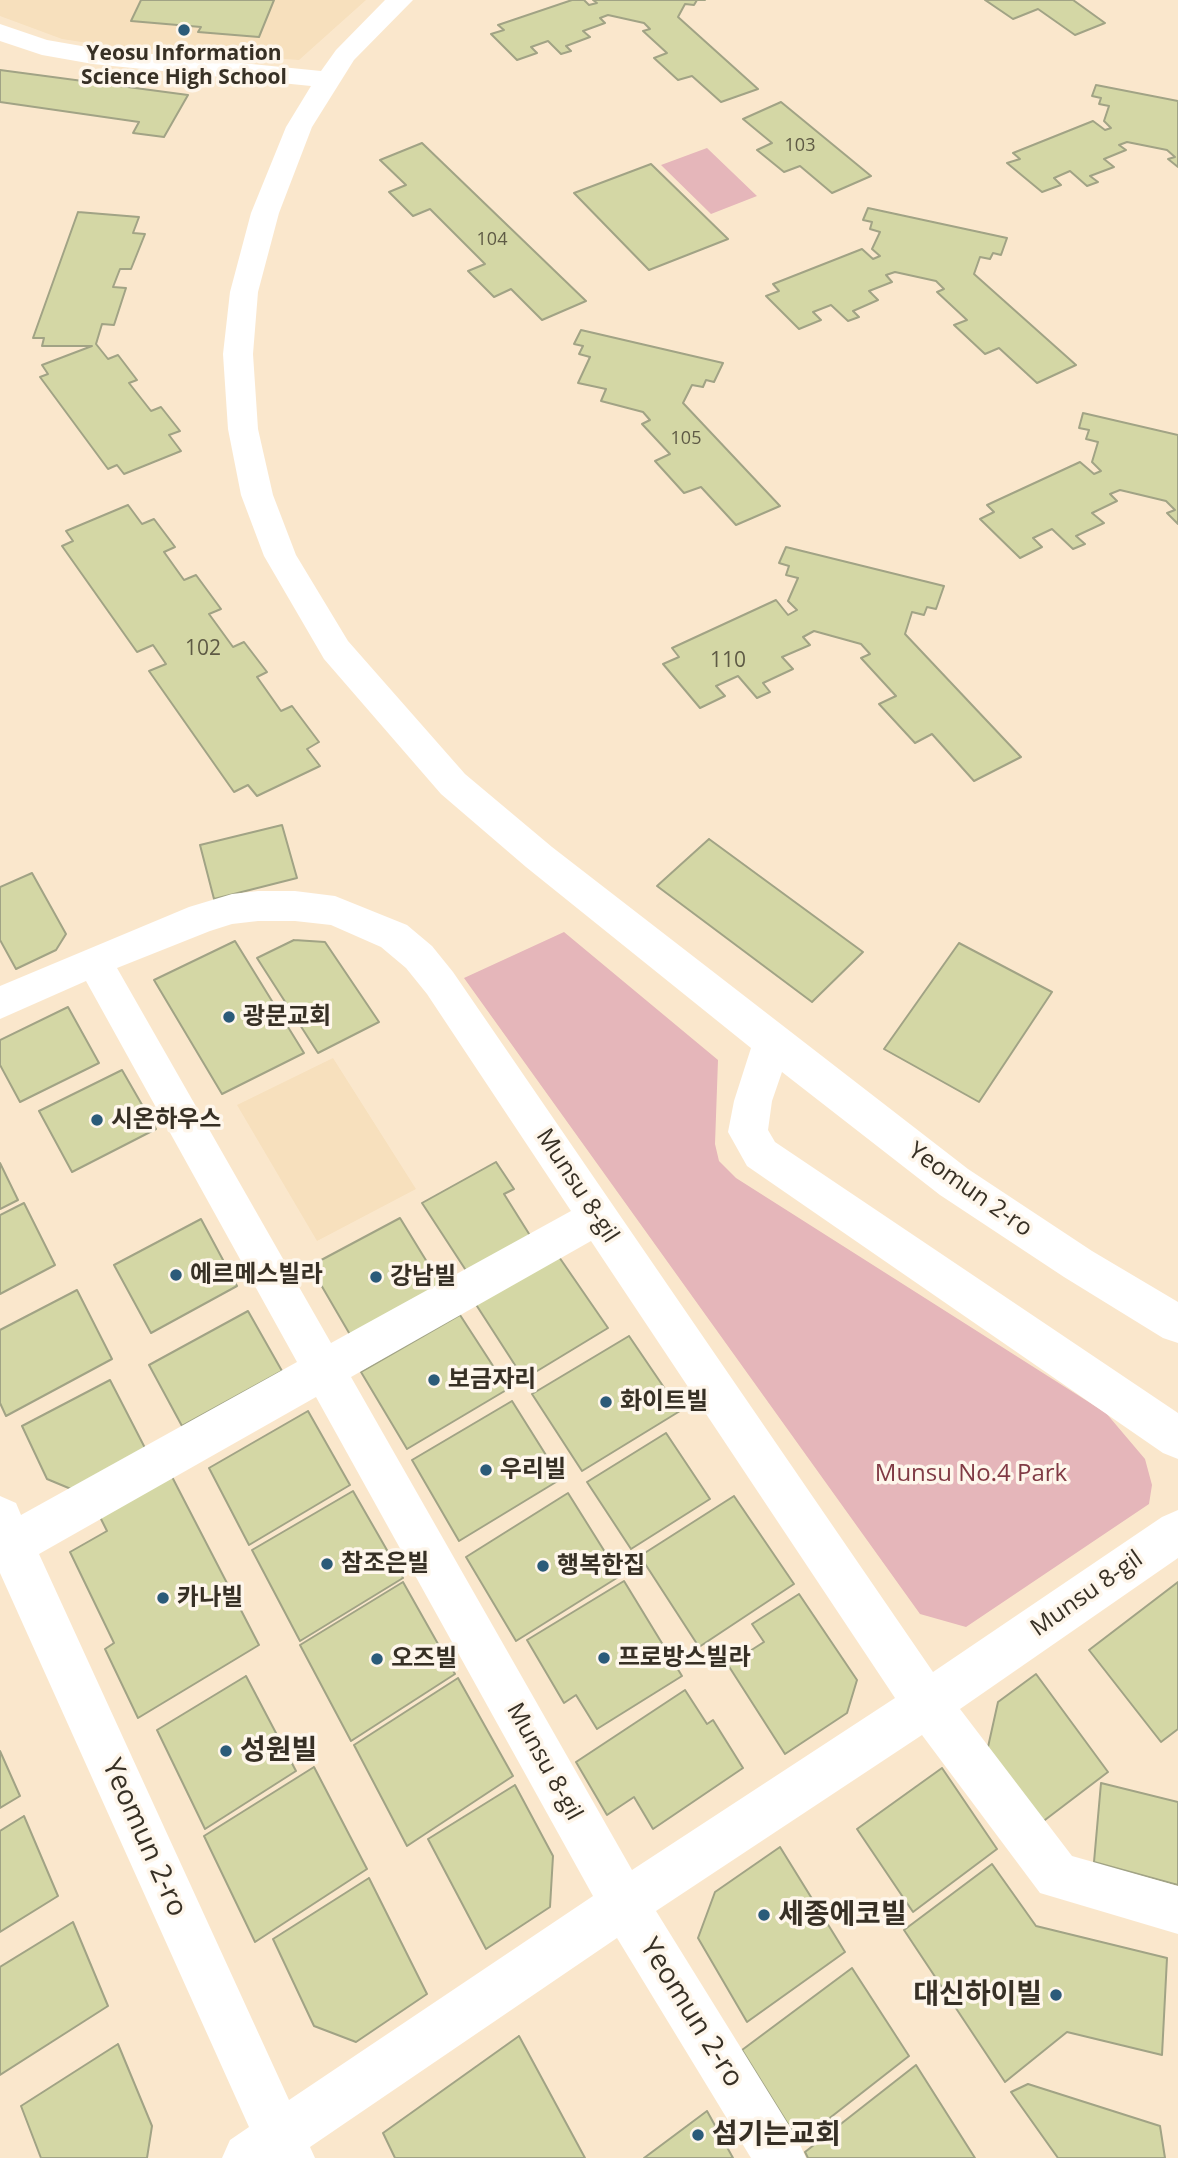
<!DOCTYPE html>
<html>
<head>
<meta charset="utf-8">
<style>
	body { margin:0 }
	canvas { display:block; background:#fae7cc }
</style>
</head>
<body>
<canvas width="1178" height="2158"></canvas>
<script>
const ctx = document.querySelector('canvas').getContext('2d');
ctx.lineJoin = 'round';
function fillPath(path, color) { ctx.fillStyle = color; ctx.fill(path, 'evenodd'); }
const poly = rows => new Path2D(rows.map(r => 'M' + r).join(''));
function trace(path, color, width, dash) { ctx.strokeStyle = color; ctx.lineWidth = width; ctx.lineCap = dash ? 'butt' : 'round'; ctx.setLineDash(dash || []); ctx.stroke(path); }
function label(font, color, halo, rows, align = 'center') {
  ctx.font = font + ' "Open Sans","Noto Sans KR",sans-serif'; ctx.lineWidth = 7; ctx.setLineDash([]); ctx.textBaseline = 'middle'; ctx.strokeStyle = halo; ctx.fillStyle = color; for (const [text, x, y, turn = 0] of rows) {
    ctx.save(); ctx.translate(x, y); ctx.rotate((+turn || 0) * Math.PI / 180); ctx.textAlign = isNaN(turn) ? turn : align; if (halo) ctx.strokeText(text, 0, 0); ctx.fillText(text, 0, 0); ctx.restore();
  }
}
const built = poly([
	[0,0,366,0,299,60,101,45,62,39,0,16],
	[333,1058,416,1189,317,1241,237,1105]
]);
const green = poly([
	[707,148,757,196,711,214,661,165],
	[564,932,718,1060,715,1144,719,1161,736,1178,1106,1413,1145,1459,1152,1485,1149,1504,966,1627,920,1614,464,978]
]);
const building = poly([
	[141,0,274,0,259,37,198,32,201,27,131,21,141,0],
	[572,0,584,0,589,5,597,3,593,0,705,0,697,0,694,5,685,4,678,17,758,89,721,102,692,76,678,80,654,58,667,53,643,31,650,29,644,23,608,15,600,18,605,23,583,31,590,37,566,46,571,51,561,54,548,41,531,47,537,53,517,60,491,34,504,30,498,25,572,0],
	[985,0,1073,0,1105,23,1075,35,1038,9,1013,19,985,0],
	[0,70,188,95,164,137,133,133,139,122,0,102,0,70],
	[1096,85,1178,101,1178,167,1168,159,1175,157,1167,150,1127,142,1119,145,1126,150,1104,159,1114,167,1090,176,1098,182,1087,186,1070,171,1054,178,1061,185,1042,192,1007,163,1020,159,1013,153,1093,121,1105,130,1111,128,1104,121,1109,106,1099,104,1101,98,1092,96,1096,85],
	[781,102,871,176,832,193,800,166,784,172,757,150,772,143,743,119,781,102],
	[422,143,586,301,542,320,511,289,494,297,468,271,485,264,430,209,413,216,389,192,406,185,380,160,422,143],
	[651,164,728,239,649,270,574,193,651,164],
	[868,208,1007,238,1001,255,993,253,990,259,980,257,974,274,1076,365,1037,383,999,348,985,354,954,325,967,320,937,292,944,289,936,281,895,272,886,275,892,282,869,291,878,300,853,311,859,317,848,321,831,305,813,312,821,320,799,329,766,296,779,291,773,284,862,249,873,259,880,256,872,249,880,232,870,229,872,222,863,220,868,208],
	[78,212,139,217,133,233,145,234,131,269,120,269,113,287,126,288,114,325,102,324,96,344,108,359,118,355,137,380,129,383,151,411,161,407,180,431,169,435,181,451,124,474,117,465,108,469,40,377,48,374,42,365,92,346,42,346,44,338,33,338,78,212],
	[581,330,723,363,714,382,706,380,703,387,692,385,683,403,780,506,736,525,701,487,684,493,655,461,670,454,642,424,650,420,643,412,601,401,606,389,578,383,590,357,579,354,583,346,574,344,581,330],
	[1083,413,1178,435,1178,524,1167,513,1175,510,1166,501,1120,490,1110,494,1117,501,1092,513,1104,523,1076,536,1085,544,1073,549,1052,529,1033,538,1042,547,1020,558,980,519,994,512,987,505,1080,462,1094,474,1101,471,1092,462,1098,442,1086,439,1089,430,1079,428,1083,413],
	[128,505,142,524,154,519,175,547,164,552,184,580,196,575,221,609,209,614,233,647,244,642,267,672,257,677,281,711,292,706,319,742,307,749,320,766,257,796,248,785,234,792,149,671,166,664,153,645,137,652,62,546,73,541,66,531,128,505],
	[786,547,944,586,936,609,927,607,924,615,912,612,905,634,1021,757,974,781,932,734,915,743,879,704,896,696,861,658,870,654,861,644,814,631,803,637,810,645,782,657,793,669,763,683,770,692,757,698,738,676,716,686,725,696,700,708,663,664,679,657,672,648,776,600,788,615,797,610,788,601,798,578,786,575,789,566,779,563,786,547],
	[282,825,297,878,214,899,200,845,282,825],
	[709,839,863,952,812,1002,657,886,709,839],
	[32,873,66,934,56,950,16,969,0,940,0,887,32,873],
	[294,940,325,942,379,1022,318,1053,257,958,294,940],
	[235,941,304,1053,222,1094,154,980,235,941],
	[959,943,1052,992,979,1102,884,1049,959,943],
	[68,1007,99,1063,20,1102,0,1065,0,1040,68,1007],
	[122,1070,156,1129,72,1172,39,1111,122,1070],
	[496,1162,514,1189,504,1194,531,1237,467,1272,422,1203,496,1162],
	[0,1163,18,1200,0,1209,0,1163],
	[24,1203,55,1265,0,1294,0,1215,24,1203],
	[400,1218,443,1288,352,1338,310,1266,400,1218],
	[201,1219,237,1286,151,1333,114,1265,201,1219],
	[557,1254,608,1328,524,1379,475,1303,557,1254],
	[77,1290,112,1359,6,1416,0,1403,0,1330,77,1290],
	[248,1311,282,1371,182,1426,149,1365,248,1311],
	[460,1315,508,1389,407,1449,361,1372,460,1315],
	[629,1336,680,1411,582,1471,532,1394,629,1336],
	[110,1380,145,1448,71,1489,47,1479,22,1426,110,1380],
	[512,1401,561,1479,459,1541,412,1460,512,1401],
	[308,1411,350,1485,249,1545,209,1468,308,1411],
	[666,1433,710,1499,631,1549,587,1482,666,1433],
	[169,1471,259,1645,138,1718,105,1649,114,1643,70,1552,107,1531,97,1511,169,1471],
	[353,1491,403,1578,300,1641,252,1550,353,1491],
	[568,1493,620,1576,516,1641,466,1557,568,1493],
	[734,1496,794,1584,699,1647,640,1556,734,1496],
	[624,1581,682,1676,597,1729,576,1695,564,1703,527,1640,624,1581],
	[403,1582,455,1674,351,1741,300,1645,403,1582],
	[1178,1582,1178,1729,1161,1742,1089,1650,1178,1582],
	[799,1594,857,1680,847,1713,785,1754,728,1665,764,1642,752,1624,799,1594],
	[1036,1674,1108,1772,1037,1826,986,1756,998,1702,1036,1674],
	[246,1676,296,1771,205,1829,157,1730,246,1676],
	[458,1678,513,1776,407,1846,354,1745,458,1678],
	[685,1690,707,1724,713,1720,743,1768,653,1829,634,1797,607,1815,576,1762,685,1690],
	[0,1751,20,1796,0,1808,0,1751],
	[314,1767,367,1869,255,1942,204,1836,314,1767],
	[942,1768,997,1849,913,1912,857,1829,942,1768],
	[1101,1783,1178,1802,1178,1885,1094,1862,1101,1783],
	[515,1785,553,1856,550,1907,486,1949,428,1839,515,1785],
	[24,1816,58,1896,0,1932,0,1831,24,1816],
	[780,1847,845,1952,747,2022,698,1938,715,1892,780,1847],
	[992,1864,1036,1926,1167,1958,1162,2055,1067,2032,1005,2082,904,1930,992,1864],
	[369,1878,427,1994,356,2042,314,2026,273,1939,369,1878],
	[73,1922,108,2006,0,2075,0,1967,73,1922],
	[852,1968,909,2056,799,2142,742,2050,852,1968],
	[519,2036,585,2158,395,2158,383,2133,519,2036],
	[118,2044,152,2126,147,2158,41,2158,21,2106,118,2044],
	[916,2065,975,2158,808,2158,805,2152,916,2065],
	[1028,2084,1160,2126,1165,2158,1058,2158,1011,2092,1028,2084],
	[707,2111,733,2158,644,2158,707,2111]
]);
const minor = poly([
	[385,0,413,0,354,60,312,127,279,213,258,292,253,354,258,429,273,495,296,555,348,641,465,774,552,847,968,1169,1092,1251,1178,1302,1178,1343,1163,1338,1064,1277,940,1195,782,1072,772,1101,768,1130,775,1142,1178,1413,1178,1459,1163,1453,747,1166,728,1132,734,1101,751,1048,526,867,441,794,324,659,264,556,241,495,228,429,223,354,230,292,251,213,286,127,311,86,93,64,42,55,0,41,0,24,47,40,93,48,321,71,336,50,385,0],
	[258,891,295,891,335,896,407,925,432,946,453,972,933,1672,1162,1517,1178,1510,1178,1558,960,1709,1072,1856,1178,1886,1178,1934,1040,1893,922,1735,656,1911,798,2140,806,2158,751,2158,617,1938,310,2147,315,2158,222,2158,230,2140,249,2127,0,1573,0,1496,16,1503,21,1515,297,1362,86,981,0,1019,0,986,189,907,232,894,258,891],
	[258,921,295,921,331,925,381,947,406,968,427,994,571,1211,331,1343,117,968,210,931,232,924,258,921],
	[591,1241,895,1698,632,1870,351,1377,591,1241],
	[316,1397,593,1896,289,2100,39,1554,316,1397]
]);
const markers = [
	[184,30,7,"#2b5b79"],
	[229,1017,7,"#2b5b79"],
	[97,1120,7,"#2b5b79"],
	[176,1275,7,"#2b5b79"],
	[376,1277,7,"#2b5b79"],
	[434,1380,7,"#2b5b79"],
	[606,1402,7,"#2b5b79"],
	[486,1470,7,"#2b5b79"],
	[327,1564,7,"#2b5b79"],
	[543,1566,7,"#2b5b79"],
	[163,1598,7,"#2b5b79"],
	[604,1658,7,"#2b5b79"],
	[377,1659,7,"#2b5b79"],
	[226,1751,7,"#2b5b79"],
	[764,1915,7,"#2b5b79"],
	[1056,1995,7,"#2b5b79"],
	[698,2135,7,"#2b5b79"]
];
const farNumbernames = [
	["103",800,146],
	["104",492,240],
	["105",686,439]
];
const farPoinames = [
	["Yeosu Information",184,54],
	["Science High School",184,78]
];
const numberNames = [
	["102",203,649],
	["110",728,661]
];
const poiNames = [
	["광문교회",243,1017],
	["시온하우스",111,1120],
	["에르메스빌라",190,1275],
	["강남빌",390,1277],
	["보금자리",448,1380],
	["화이트빌",620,1402],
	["우리빌",500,1470],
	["참조은빌",341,1564],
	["행복한집",557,1566],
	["카나빌",177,1598],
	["프로방스빌라",618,1658],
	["오즈빌",391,1659]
];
const streetNames = [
	["Munsu 8-gil",577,1186,57],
	["Yeomun 2-ro",970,1190,35],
	["Munsu 8-gil",1087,1594,-35],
	["Munsu 8-gil",544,1762,61]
];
const parkNames = [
	["Munsu No.4 Park",971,1474]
];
const nearPoinames = [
	["성원빌",240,1751],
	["세종에코빌",778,1915],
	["대신하이빌",1042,1995,"right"],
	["섬기는교회",712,2135]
];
const nearStreetnames = [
	["Yeomun 2-ro",144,1838,66],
	["Yeomun 2-ro",691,2013,58]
];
fillPath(built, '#f7e0bd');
fillPath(green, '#e5b6ba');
fillPath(building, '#d4d7a5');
trace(building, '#a1a385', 2);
fillPath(minor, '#fff');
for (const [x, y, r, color] of markers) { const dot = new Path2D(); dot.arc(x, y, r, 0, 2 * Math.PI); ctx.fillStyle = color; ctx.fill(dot); trace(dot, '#fef6eb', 2.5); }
label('18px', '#5e5a45', null, farNumbernames);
label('bold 21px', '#373025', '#fef6eb', farPoinames);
label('21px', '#5e5a45', null, numberNames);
label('bold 24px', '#373025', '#fef6eb', poiNames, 'left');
label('24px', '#373025', '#fef6eb', streetNames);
label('24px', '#803a44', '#fef6eb', parkNames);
label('bold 28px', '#373025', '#fef6eb', nearPoinames, 'left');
label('28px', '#373025', '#fef6eb', nearStreetnames);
</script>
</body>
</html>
